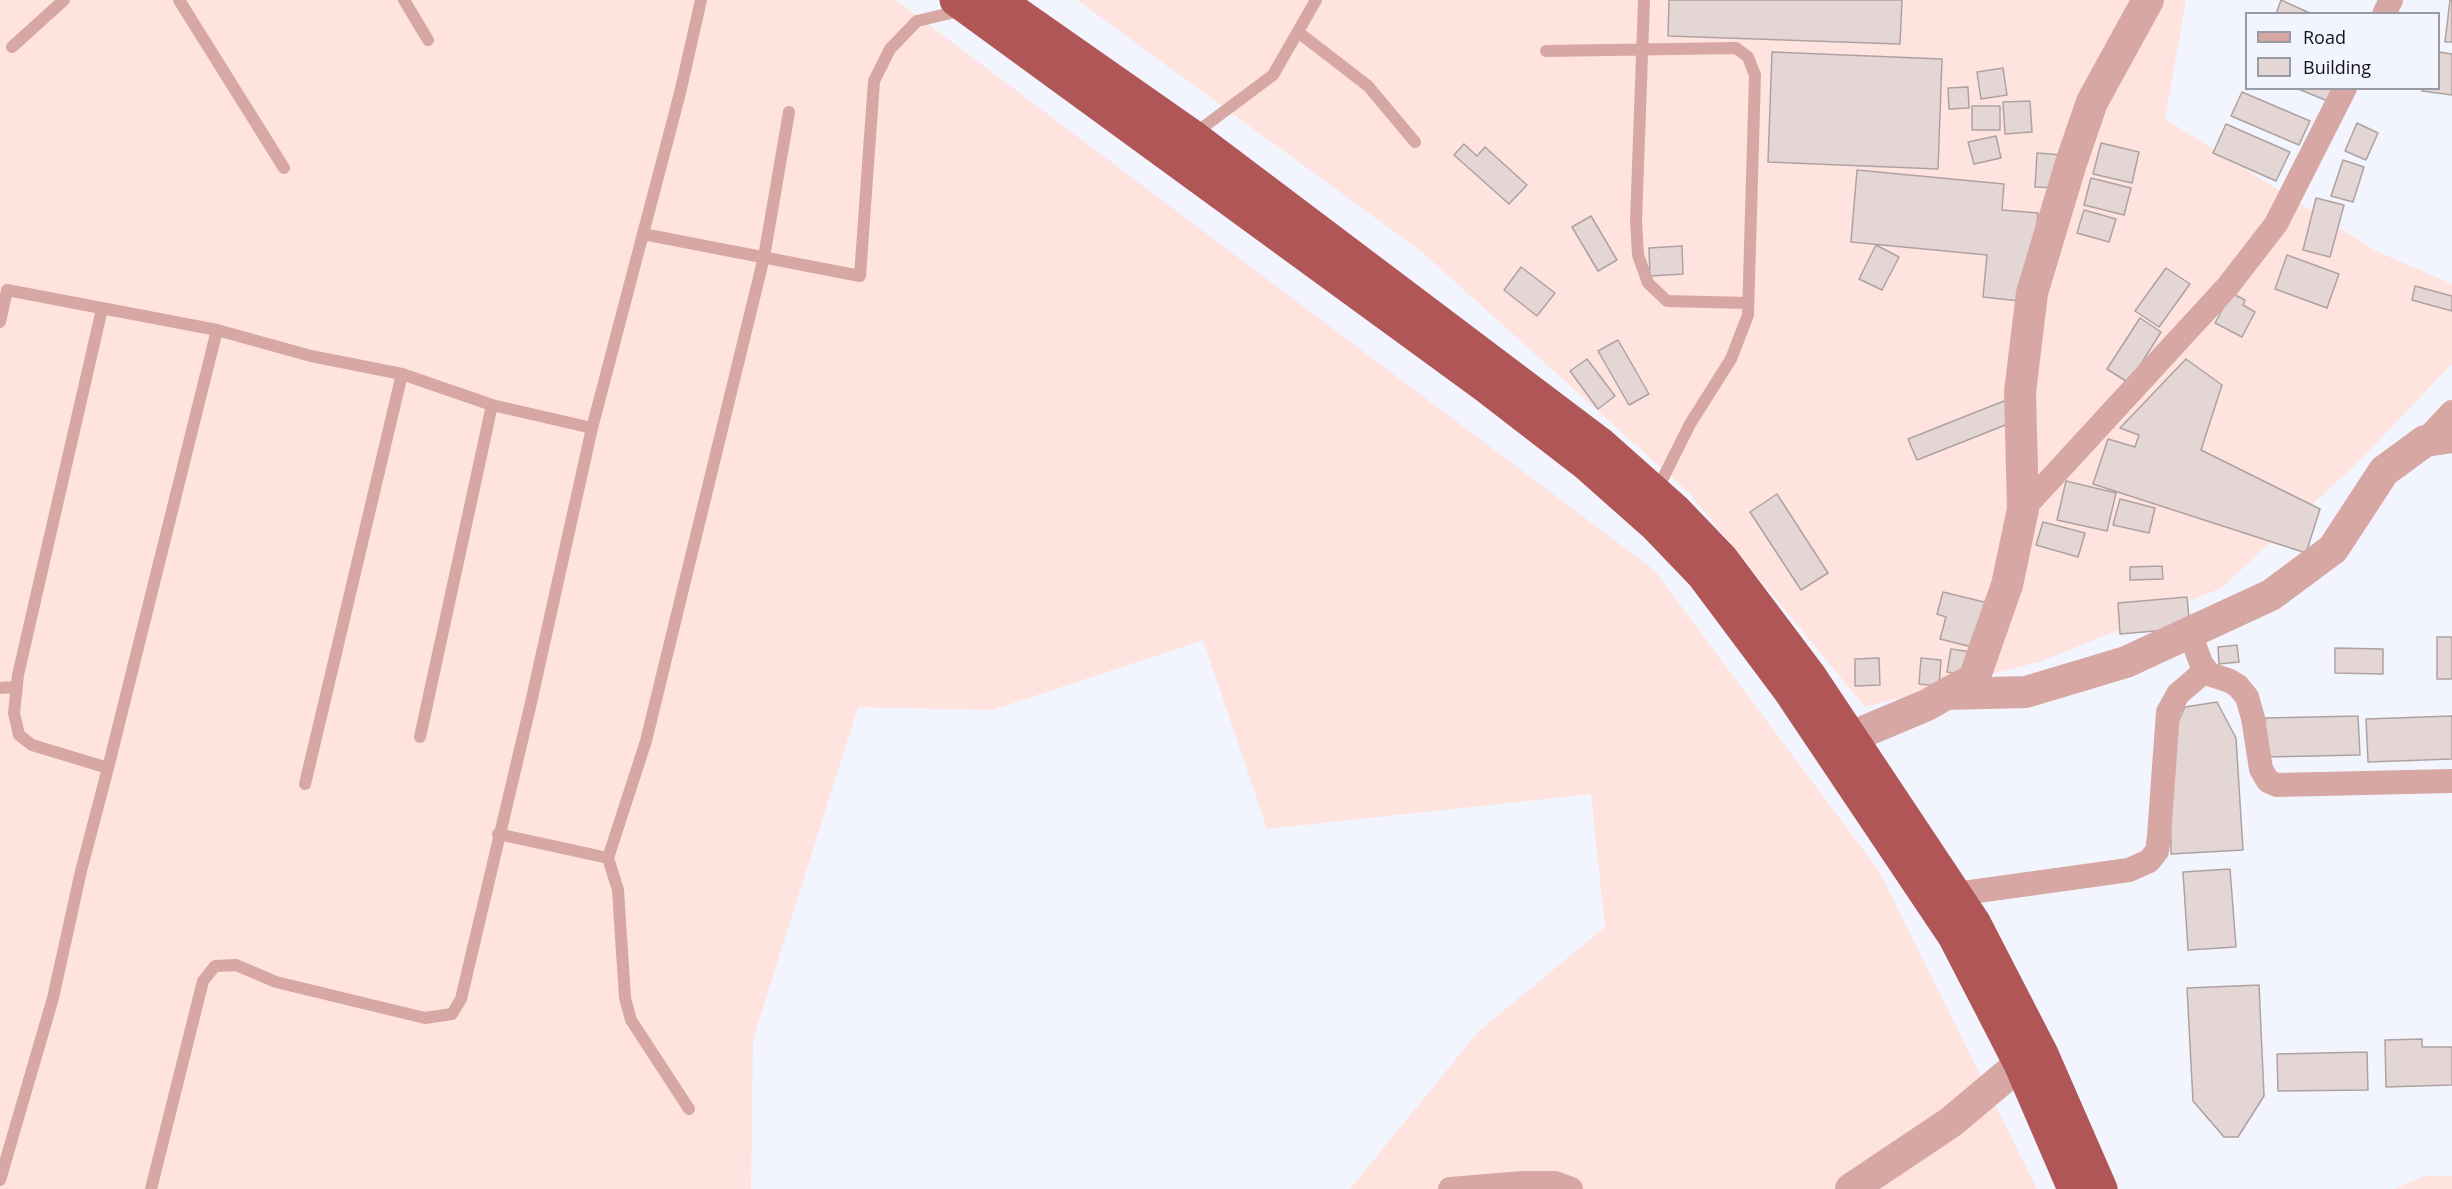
<!DOCTYPE html>
<html>
<head>
<meta charset="utf-8">
<style>
	body { margin:0 }
	#map { position:relative; width:2452px; height:1189px; overflow:hidden; background:#f2f4fe; font-family:"Open Sans",sans-serif }
	canvas { display:block }
	.legend { position:absolute; left:2245px; top:12px; width:195px; height:78px; box-sizing:border-box; background:#f2f4fe; border:2px solid #999aa2; margin:0; padding:8px 10px; list-style:none; font-size:18px; color:#141418 }
	.legend li { display:flex; align-items:center; gap:12px; height:30px }
	.legend b { width:30px; border:2px solid #999aa2 }
</style>
</head>
<body>
<div id="map">
<canvas width="2452" height="1189"></canvas>
<ul class="legend">
<li><b style="height:8px;background:#d7a7a4"></b>Road</li>
<li><b style="height:16px;background:#e3d6d5"></b>Building</li>
</ul>
</div>
<script>
const ctx = document.querySelector('canvas').getContext('2d');
ctx.lineJoin = 'round';
function fillPath(path, color) { ctx.fillStyle = color; ctx.fill(path, 'evenodd'); }
const poly = rows => new Path2D(rows.map(r => 'M' + r).join(''));
function trace(path, color, width, dash) { ctx.strokeStyle = color; ctx.lineWidth = width; ctx.lineCap = dash ? 'butt' : 'round'; ctx.setLineDash(dash || []); ctx.stroke(path); }
const industrial = poly([
	[0,0,896,0,1654,570,1879,871,2037,1189,1350,1189,1478,1032,1605,927,1591,794,1267,829,1203,640,992,710,858,707,753,1039,751,1189,0,1189],
	[1077,0,2186,0,2165,119,2376,251,2452,284,2452,364,2355,465,2221,588,2042,661,1865,707,1689,493,1422,252],
	[2424,1176,2452,1176,2452,1189,2394,1189]
]);
const building = poly([
	[1669,0,1902,0,1900,44,1668,36,1669,0],
	[2281,0,2312,14,2276,14,2281,0],
	[2450,0,2452,0,2452,42,2445,42,2450,0],
	[1772,52,1942,59,1938,169,1768,162,1772,52],
	[2438,52,2452,54,2452,95,2422,91,2423,88,2438,88,2438,52],
	[2003,68,2007,95,1981,99,1977,72,2003,68],
	[1968,87,1969,108,1949,109,1948,88,1968,87],
	[2296,88,2335,88,2330,102,2296,88],
	[2242,92,2310,121,2299,145,2231,116,2242,92],
	[2030,101,2032,132,2005,134,2003,102,2030,101],
	[1972,106,2000,106,2000,130,1972,130,1972,106],
	[2357,123,2378,133,2366,160,2345,151,2357,123],
	[2226,124,2290,152,2276,181,2213,153,2226,124],
	[1996,136,2001,158,1974,164,1968,142,1996,136],
	[2101,143,2139,152,2132,183,2093,174,2101,143],
	[1464,144,1477,156,1485,147,1527,185,1509,204,1454,155,1464,144],
	[2037,153,2062,155,2059,188,2035,187,2037,153],
	[2343,160,2364,167,2353,202,2331,196,2343,160],
	[1857,170,2004,184,2002,210,2038,213,2029,302,1983,297,1987,255,1851,242,1857,170],
	[2091,178,2131,188,2124,215,2084,205,2091,178],
	[2316,198,2344,205,2330,257,2303,250,2316,198],
	[2084,210,2116,219,2109,242,2077,233,2084,210],
	[1591,216,1617,260,1598,271,1572,227,1591,216],
	[1876,245,1899,257,1882,290,1859,279,1876,245],
	[1682,246,1683,274,1650,276,1649,248,1682,246],
	[2287,255,2339,274,2327,308,2275,289,2287,255],
	[1521,267,1555,293,1537,316,1504,290,1521,267],
	[2166,268,2190,284,2159,327,2135,311,2166,268],
	[2415,286,2452,296,2452,311,2412,300,2415,286],
	[2231,293,2245,300,2243,305,2255,312,2242,337,2215,323,2231,293],
	[2140,318,2161,332,2129,383,2107,369,2140,318],
	[1618,340,1649,394,1629,405,1598,351,1618,340],
	[1587,359,1615,396,1598,409,1570,371,1587,359],
	[2186,359,2222,385,2201,450,2320,509,2306,553,2093,484,2108,439,2135,447,2139,435,2120,428,2186,359],
	[2009,399,2018,420,1917,460,1908,439,2009,399],
	[2066,481,2116,493,2107,531,2057,520,2066,481],
	[1777,494,1828,573,1801,590,1750,512,1777,494],
	[2120,499,2155,508,2149,533,2113,525,2120,499],
	[2043,522,2085,533,2078,557,2036,545,2043,522],
	[2162,566,2163,579,2130,580,2130,567,2162,566],
	[1943,592,1988,603,1976,648,1940,639,1946,617,1937,614,1943,592],
	[2187,597,2190,628,2120,634,2118,603,2187,597],
	[2437,637,2452,637,2452,679,2437,679,2437,637],
	[2237,645,2239,662,2219,664,2218,647,2237,645],
	[2335,648,2383,649,2383,674,2335,673,2335,648],
	[1951,649,1972,652,1968,675,1947,672,1951,649],
	[1879,658,1880,685,1855,686,1855,659,1879,658],
	[1921,658,1941,660,1939,686,1919,684,1921,658],
	[2217,702,2236,738,2243,850,2171,854,2169,741,2185,707,2217,702],
	[2358,716,2360,755,2266,757,2265,718,2358,716],
	[2452,716,2452,759,2368,762,2366,719,2452,716],
	[2230,869,2236,947,2188,950,2183,872,2230,869],
	[2259,985,2264,1096,2238,1137,2224,1137,2193,1101,2187,988,2259,985],
	[2422,1039,2422,1047,2452,1047,2452,1085,2386,1087,2385,1040,2422,1039],
	[2367,1052,2368,1090,2278,1091,2277,1054,2367,1052]
]);
const service = poly([
	[179,0,284,168],
	[404,0,428,40],
	[1644,0,1636,221,1638,255,1648,283,1667,301,1748,303],
	[1298,32,1368,86,1415,142],
	[12,47,64,0],
	[1546,51,1736,48,1748,57,1755,75,1748,315,1731,359,1690,424,1656,492],
	[1194,134,1273,75,1316,0],
	[643,234,860,276,874,81,890,49,917,21,963,10],
	[102,309,18,675,14,713,19,735,32,745,108,768],
	[0,322,7,290,217,330,311,356,402,374,492,405,592,428],
	[0,688,17,687],
	[420,737,492,405],
	[305,784,402,374],
	[498,834,608,858,646,741,764,257,789,112],
	[608,858,618,890,625,998,631,1020,689,1109],
	[0,1180,53,998,81,871,108,768,217,330],
	[151,1189,203,981,215,966,236,965,276,982,425,1018,452,1014,461,999,530,707,592,428,680,93,701,0]
]);
const minor = poly([
	[2384,14,2391,0],
	[2425,441,2452,412],
	[2023,509,2228,286,2276,224,2345,88],
	[2190,633,2201,663,2209,674,2230,681,2238,686,2247,697,2253,718,2261,769,2268,781,2277,785,2452,781],
	[1956,894,2129,870,2149,861,2157,851,2159,836,2168,712,2178,694,2206,670],
	[1450,1189,1523,1183,1555,1183,1571,1189]
]);
const tertiary = poly([
	[1946,694,1974,679,2007,585,2023,509,2020,392,2032,293,2071,163,2092,102,2148,0],
	[1831,752,1851,737,1927,705,1946,694,2026,692,2126,662,2271,595,2333,549,2384,471,2425,441,2452,437],
	[1851,1189,1951,1122,2020,1064,2042,1054]
]);
const trunk = poly([
	[956,0,1485,386,1586,464,1657,527,1703,575,1789,690,1954,936,2020,1064,2074,1189],
	[998,0,1191,135,1602,445,1674,509,1722,559,1810,676,1975,924,2042,1054,2101,1189]
]);
fillPath(industrial, '#fee3df');
fillPath(building, '#e3d6d5');
trace(building, '#aea2a1', 1.5);
trace(service, '#d7a7a4', 12);
trace(minor, '#d7a7a4', 24);
trace(tertiary, '#d7a7a4', 32);
trace(trunk, '#b05656', 33);
</script>
</body>
</html>
